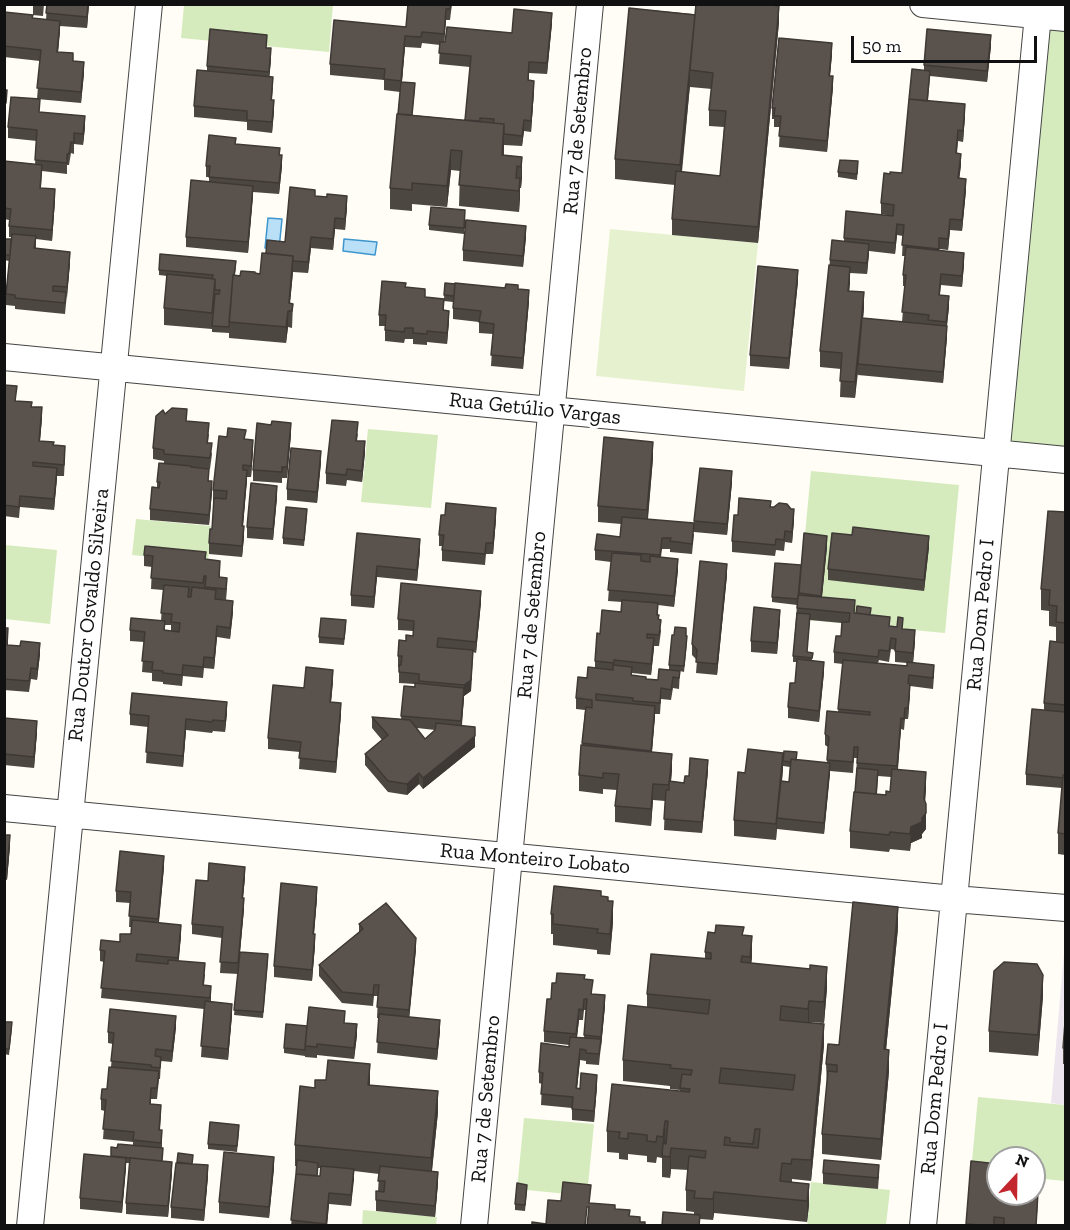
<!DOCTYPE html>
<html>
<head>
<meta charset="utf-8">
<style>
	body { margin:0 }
	#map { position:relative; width:1070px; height:1230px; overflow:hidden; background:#fffdf5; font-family:"Zilla Slab",serif }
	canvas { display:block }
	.frame { position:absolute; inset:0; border:6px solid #111; pointer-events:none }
	.north { position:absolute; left:986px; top:1146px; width:60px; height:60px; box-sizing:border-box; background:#fff; border:2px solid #a0a0a0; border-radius:50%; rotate:22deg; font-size:16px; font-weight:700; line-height:24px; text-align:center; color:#111 }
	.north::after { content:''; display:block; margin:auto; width:21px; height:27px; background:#c4262e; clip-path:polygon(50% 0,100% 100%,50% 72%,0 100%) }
	.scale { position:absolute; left:851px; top:36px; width:186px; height:27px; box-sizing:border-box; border:3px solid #111; border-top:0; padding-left:8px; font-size:18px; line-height:21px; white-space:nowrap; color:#111; -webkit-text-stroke:4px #fff; paint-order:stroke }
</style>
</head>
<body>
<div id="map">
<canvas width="1070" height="1230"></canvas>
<div class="frame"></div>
<div class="north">N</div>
<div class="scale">50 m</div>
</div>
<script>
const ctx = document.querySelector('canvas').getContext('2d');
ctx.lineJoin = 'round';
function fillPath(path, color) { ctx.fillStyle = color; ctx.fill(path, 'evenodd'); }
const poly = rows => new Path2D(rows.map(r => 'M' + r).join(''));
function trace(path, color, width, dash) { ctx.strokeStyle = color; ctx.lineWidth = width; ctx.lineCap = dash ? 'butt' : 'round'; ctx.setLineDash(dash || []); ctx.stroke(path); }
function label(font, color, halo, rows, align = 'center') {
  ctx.font = font + ' "Zilla Slab",serif'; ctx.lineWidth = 6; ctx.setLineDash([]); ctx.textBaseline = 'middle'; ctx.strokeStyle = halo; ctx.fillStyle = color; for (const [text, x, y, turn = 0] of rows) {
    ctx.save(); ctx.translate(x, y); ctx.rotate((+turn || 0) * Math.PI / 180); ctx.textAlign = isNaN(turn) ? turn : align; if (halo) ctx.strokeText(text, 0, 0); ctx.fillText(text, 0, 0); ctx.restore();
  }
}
const industrial = poly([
	[1064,953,1065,953,1065,1105,1051,1103]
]);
const green = poly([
	[184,5,333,5,329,52,181,38],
	[1038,16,1065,18,1065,460,997,453],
	[368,429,438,435,431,508,361,502],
	[811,471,959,485,945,633,797,619],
	[136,519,211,526,208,562,132,555],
	[5,545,57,550,50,624,5,619],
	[978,1097,1065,1105,1065,1181,1034,1178,1034,1158,998,1158,998,1175,971,1172],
	[524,1118,594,1124,587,1196,517,1189],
	[811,1182,890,1190,886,1225,807,1226],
	[363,1210,437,1217,436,1225,362,1226]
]);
const pitch = poly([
	[610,229,758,243,744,391,596,376]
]);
const water = poly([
	[268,218,282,219,279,249,265,248,268,218],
	[344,239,377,242,375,255,343,251,344,239]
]);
const street = poly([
	[923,4,1066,18],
	[4,357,1066,460],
	[4,808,954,899,1066,908],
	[30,1226,149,4],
	[474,1226,590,4],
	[923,1226,1039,4]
]);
const wall = poly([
	[33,4,44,4,43,16,33,15],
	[47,4,89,4,87,28,60,26,58,52,73,61,84,73,81,103,37,99,40,61,4,57,4,12,33,18,46,20],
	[452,4,450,20,446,20,444,42,512,33,552,23,547,74,529,73,529,80,534,91,531,132,524,131,522,146,504,145,504,155,522,157,522,177,521,188,520,188,519,212,459,206,460,171,451,170,447,207,412,204,412,211,390,209,390,188,400,92,384,90,384,80,330,75,330,64],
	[422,43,440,45,439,64,470,67,465,120,412,115,415,89,402,82,405,47,421,48],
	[629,8,779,22,758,243,672,235,672,219,675,185,615,179,615,159],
	[690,85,690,87,712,89,709,110,709,126,724,127,720,176,682,172],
	[991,46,987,82,930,76,928,101,965,115,963,142,958,141,957,153,961,165,959,179,966,190,962,231,950,230,948,250,939,249,939,250,964,264,962,287,941,285,940,295,949,307,947,326,947,337,943,383,858,375,858,373,855,398,840,397,841,369,820,367,820,351,830,260,844,241,846,211,893,216,881,214,881,203,890,174,902,173,924,70,924,65],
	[897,235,903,236,902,256,905,256,903,275,903,286,905,286,902,322,863,318,864,308,849,291,850,273,867,274,869,251,895,254],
	[267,48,271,59,269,77,273,88,272,100,274,111,272,133,247,130,247,122,194,117,194,106,207,71,207,66],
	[832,54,830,76,833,87,827,152,779,147,780,127,774,127,774,119,772,119,772,108],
	[40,112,85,127,83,145,74,144,74,154,71,153,69,165,67,165,67,174,42,171,41,188,55,200,52,241,36,239,36,248,70,263,65,314,15,309,15,306,6,305,6,294,9,261,4,260,4,239,11,239,11,237,9,237,9,220,4,219,4,161,35,164,37,141,8,138,8,127],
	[236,145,280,155,282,166,279,194,253,192,248,253,186,247,186,237,209,182,209,177,206,177,206,166],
	[858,167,857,180,838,177,838,172],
	[315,196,347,207,345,230,335,229,333,250,311,248,308,273,293,272,290,304,293,304,292,328,288,327,286,343,229,338,229,333,212,332,212,329,164,325,164,308,167,276,159,275,159,270,236,267,235,275,240,276,255,273,260,274,266,253,285,242],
	[465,216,464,234,429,230,429,225],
	[526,237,523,267,463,261,463,250],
	[798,281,789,369,750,366,750,355],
	[445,283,518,289,529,301,523,369,491,366,493,334,479,333,479,322,453,319,453,302,444,301,444,310,449,321,447,344,427,342,427,345,413,344,413,339,405,339,404,343,385,341,385,326,379,326,379,315,406,287,425,297,444,299],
	[4,385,16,401,31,407,42,418,40,441,54,445,65,457,64,476,57,476,54,510,20,507,19,518,4,516],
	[165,414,187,421,209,434,208,443,212,454,210,469,191,467,209,481,212,492,209,525,150,520,150,509,157,487,157,482,164,463,164,461,153,459,153,448],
	[358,433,357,441,365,452,362,482,347,480,346,486,326,484,326,473],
	[291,434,287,478,282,478,282,483,253,481,253,470],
	[246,439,253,451,251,477,247,477,243,526,244,537,242,557,209,554,209,543,212,529,214,501,213,501,213,490],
	[653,458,648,519,694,534,692,554,670,552,670,549,662,549,661,557,678,570,674,607,658,605,658,615,661,631,659,646,654,646,651,675,632,673,632,675,646,679,658,680,669,670,669,665,686,636,687,642,684,672,680,671,679,689,673,688,671,700,661,699,660,714,655,714,652,752,672,770,671,781,684,783,689,776,708,771,702,833,664,830,665,801,653,800,651,826,615,822,615,806,617,790,603,789,603,794,579,791,579,775,585,710,576,709,576,698,587,678,595,668,595,661,600,634,621,612,622,602,608,601,611,562,595,560,595,550,620,537,621,524,598,522,598,506],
	[321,462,317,503,287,500,287,489],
	[732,482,727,535,694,532,694,521],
	[277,497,273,540,247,538,247,527],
	[771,507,794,520,792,543,785,542,784,551,776,550,775,556,732,552,732,541,738,515],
	[1065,512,1065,855,1058,854,1058,833,1062,788,1026,785,1026,774,1044,710,1044,703,1056,642,1056,627,1049,626,1049,611,1041,610,1041,589],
	[307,515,304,546,283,544,283,538],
	[445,515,496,519,493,554,486,554,485,565,442,561,442,546,439,546,439,535],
	[357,533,420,550,417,581,377,577,374,608,351,606,351,595],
	[827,547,822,597,855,613,870,615,890,626,903,629,915,641,913,662,934,676,933,689,910,686,908,719,905,719,904,730,901,729,898,769,926,788,925,802,926,820,926,829,922,834,922,838,911,843,910,851,890,849,889,852,850,848,850,831,855,792,857,758,854,758,853,773,830,771,824,834,777,829,776,840,734,836,734,820,745,773,783,769,782,781,789,782,790,767,783,766,783,761,797,760,827,763,828,747,825,745,825,734,838,712,843,664,834,663,834,652,841,636,842,623,810,620,807,652,813,653,812,660,824,672,819,722,788,718,788,707,795,683,797,662,793,662,793,656,797,605,772,602,772,597,801,565],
	[891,649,895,650,895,662,907,663,907,666,878,663,879,660,889,662],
	[878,776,891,777,890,792,886,795,877,794],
	[929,547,924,591,828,580,828,569],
	[144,555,206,559,220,572,220,577,227,589,226,600,216,599,233,612,230,639,217,637,214,669,204,668,203,678,183,676,182,686,163,684,163,682,152,681,152,673,142,672,144,642,130,641,130,630,161,621,163,590,151,589,152,567,144,566],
	[165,625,171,625,171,631,165,630],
	[727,575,717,675,696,673,697,660,692,655,692,644],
	[481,602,476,653,473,652,471,691,464,696,462,725,475,738,475,747,423,789,419,784,407,795,388,792,365,765,365,754,382,740,372,728,372,717,401,719,404,686,415,687,415,684,399,683,399,667,398,667,398,656,406,641,413,636,413,631,398,630,398,619],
	[417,728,435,730,425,739],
	[780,620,777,654,751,652,751,641],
	[346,626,344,645,319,643,319,637],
	[4,628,8,639,8,645,40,654,37,680,31,679,29,692,4,690],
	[333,681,331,702,341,714,336,773,299,769,300,752,268,749,268,738,304,688],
	[227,713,225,732,213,731,212,733,186,730,183,767,146,763,148,727,130,725,130,714],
	[4,718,37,732,34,768,4,765],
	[4,835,10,846,7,880,4,879],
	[164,867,159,922,181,936,178,961,205,974,204,985,211,997,211,1002,232,1015,228,1060,201,1057,204,1009,101,998,104,962,100,961,100,950,120,942,131,934,132,927,129,927,130,903,116,902,116,891],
	[245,877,243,898,244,909,240,952,268,960,263,1018,234,1015,238,974,220,973,222,938,192,934,192,924,208,881],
	[601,896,608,901,613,922,610,955,597,954,597,950,553,945,553,934,551,934,551,914],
	[317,898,314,934,315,945,312,981,274,977,274,966],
	[359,924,416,949,409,1017,440,1031,437,1060,377,1053,379,1018,377,1018,378,996,374,996,373,1006,342,1003,319,976,319,965,359,932],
	[898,928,886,1050,889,1071,881,1160,822,1154,822,1134,827,1085,826,1064,839,1045],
	[744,936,752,957,751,963,827,988,824,1023,809,1022,809,1023,824,1045,811,1181,792,1179,792,1182,809,1184,809,1205,807,1222,714,1213,713,1220,700,1219,694,1215,694,1212,686,1211,686,1190,688,1170,671,1169,670,1178,662,1177,662,1158,657,1157,656,1163,647,1162,647,1156,628,1154,628,1160,619,1159,619,1153,607,1152,607,1131,680,1091,680,1090,670,1089,670,1086,623,1081,623,1060,647,1007,647,994,705,959,705,952],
	[585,979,592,994,605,1006,599,1065,586,1064,586,1061,580,1060,577,1088,597,1086,594,1122,572,1120,572,1108,541,1105,542,1084,539,1083,539,1072,569,1047,569,1045,544,1042,544,1031,551,999,556,983],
	[584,1010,586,1010,584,1038,577,1037,579,1020,583,1020],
	[1043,996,1038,1056,989,1052,989,1031],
	[4,1022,12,1028,9,1055,4,1054],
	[1065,1022,1065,1064,1063,1064,1063,1048],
	[345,1023,357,1035,354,1059,317,1055,317,1058,305,1057,305,1056,284,1053,284,1048,307,1026],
	[176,1027,172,1062,161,1061,160,1079,159,1079,157,1099,151,1099,151,1104,161,1116,160,1130,162,1141,162,1161,172,1173,168,1217,126,1214,126,1203,130,1163,126,1163,122,1213,80,1209,80,1198,117,1148,133,1145,133,1142,103,1139,105,1111,101,1110,101,1099,107,1089,111,1067,113,1044,108,1043,108,1032],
	[370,1085,438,1112,432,1171,438,1183,435,1217,376,1211,376,1200,378,1192,379,1174,354,1171,351,1206,329,1204,327,1226,291,1226,297,1166,295,1166,295,1145,315,1088],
	[318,1168,321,1168,320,1176,317,1176],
	[239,1131,237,1152,208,1149,208,1144],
	[971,1161,998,1194,1038,1203,1036,1226,966,1226],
	[177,1163,193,1164,208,1176,204,1221,171,1218,171,1207],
	[274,1168,269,1218,219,1213,219,1202],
	[823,1173,879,1176,878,1189,823,1184],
	[527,1190,525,1211,515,1210,515,1204]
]);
const shadedWall = poly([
	[88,4,89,4,87,28,87,17],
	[779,6,779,22,758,243,758,227],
	[446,9,446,20,444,45,444,34],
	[552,13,552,23,547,74,547,63],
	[695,15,690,70,690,85,680,186,680,165],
	[60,21,60,32,57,63,57,52],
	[991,35,991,46,987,82,987,71],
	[405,36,405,47,401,92,401,81],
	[832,43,832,54,829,87,829,76],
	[271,48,271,59,269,83,269,72],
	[84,62,84,73,81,103,81,92],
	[833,76,833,87,827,152,827,141],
	[534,81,534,91,531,132,531,121],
	[274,100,274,111,272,133,272,122],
	[965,104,965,115,963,142,963,131],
	[85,116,85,127,83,145,83,134],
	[524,120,524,131,522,146,522,136],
	[504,124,504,145,502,175,502,155],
	[451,150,451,170,447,207,447,186],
	[961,154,961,165,958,189,958,178],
	[282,155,282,166,279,194,279,183],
	[522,157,522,177,521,188,521,167],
	[520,178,520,199,519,212,519,191],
	[966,179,966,190,962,231,962,220],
	[253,186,253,197,248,253,248,242],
	[55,189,55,200,52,241,52,230],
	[347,196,347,207,345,230,345,219],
	[335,218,335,229,333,250,333,239],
	[950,219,950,230,948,250,948,239],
	[897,224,897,235,895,254,895,243],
	[526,226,526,237,523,267,523,256],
	[311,237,311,248,308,273,308,262],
	[869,244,869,254,867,274,867,263],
	[70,252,70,263,67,298,67,287],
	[964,253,964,264,962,287,962,276],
	[293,256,293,272,289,311,289,303],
	[850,267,850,283,848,307,848,291],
	[798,270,798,281,789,369,789,358],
	[529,290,529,301,523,369,523,358],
	[864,292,864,308,859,364,858,364,855,398,855,382],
	[949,296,949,307,946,333,946,322],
	[288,311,288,327,286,343,286,327],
	[449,311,449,321,447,344,447,333],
	[947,326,947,337,943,383,943,372],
	[42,407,42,418,39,452,39,441],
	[291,423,291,434,287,478,287,467],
	[253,440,253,451,251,477,251,466],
	[365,441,365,452,362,482,362,471],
	[653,442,653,458,647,526,647,510],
	[321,451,321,462,317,503,317,492],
	[57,468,57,479,54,510,54,499],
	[247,470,247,481,242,537,242,526],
	[732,471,732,482,727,535,727,524],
	[212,481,212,492,209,525,209,515],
	[277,486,277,497,273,540,273,529],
	[496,508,496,519,493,554,493,543],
	[794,509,794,520,792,543,792,532],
	[244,526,244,537,242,557,242,546],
	[827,536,827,547,821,606,821,596],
	[929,536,929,547,924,591,924,580],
	[420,539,420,550,417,581,417,570],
	[678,559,678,570,674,607,674,596],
	[727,564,727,575,717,675,717,664],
	[377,566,377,577,374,608,374,597],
	[481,591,481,602,476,653,476,642],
	[233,601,233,612,230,639,230,628],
	[780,610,780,620,777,654,777,643],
	[217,626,217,637,214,669,214,658],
	[915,630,915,641,913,664,913,653],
	[654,638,654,649,651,675,651,664],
	[40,643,40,654,37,680,37,669],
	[473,650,471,691,464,696,464,685],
	[824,662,824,672,819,722,819,711],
	[333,670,333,681,330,713,330,702],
	[910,684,910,695,908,719,908,708],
	[464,688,464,699,461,732,461,721],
	[227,702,227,713,225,732,225,721],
	[341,703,341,714,336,773,336,762],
	[655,706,655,717,651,762,651,751],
	[901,718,901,729,897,777,897,766],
	[186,719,186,730,183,767,183,756],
	[37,721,37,732,34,768,34,757],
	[475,727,475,747,423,789,423,778],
	[783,753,783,769,778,818,777,818,776,840,776,824],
	[672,754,672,770,669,801,669,785],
	[708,760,708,771,702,833,702,822],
	[830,763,830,774,824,834,824,823],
	[926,772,926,788,924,815,924,799],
	[419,773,419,784,407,795,407,784],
	[653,784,653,800,651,826,651,809],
	[926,804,926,829,922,834,922,838,911,843,910,851,911,827,922,818],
	[10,835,10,846,7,880,7,869],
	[164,856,164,867,158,930,158,919],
	[245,867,245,877,242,909,242,898],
	[317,887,317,898,313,945,313,934],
	[244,898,244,909,238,974,238,963],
	[613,901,613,922,610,955,610,934],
	[898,907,898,928,884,1070,884,1049],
	[181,925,181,936,178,969,178,958],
	[315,934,315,945,312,981,312,970],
	[752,936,752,957,750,978,750,957],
	[416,938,416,949,409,1021,409,1010],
	[827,967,827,988,824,1023,824,1002],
	[1043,975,1043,996,1038,1056,1038,1035],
	[605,995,605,1006,601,1048,601,1037],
	[809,1001,809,1022,808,1030,808,1009],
	[232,1004,232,1015,228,1060,228,1049],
	[579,1009,579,1020,576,1045,576,1034],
	[176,1016,176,1027,172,1062,172,1051],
	[440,1020,440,1031,437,1060,437,1049],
	[357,1024,357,1035,354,1059,354,1048],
	[824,1024,824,1045,811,1181,811,1160],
	[580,1049,580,1060,576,1099,576,1088],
	[889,1050,889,1071,881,1160,881,1139],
	[370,1064,370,1085,368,1085],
	[597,1075,597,1086,594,1122,594,1111],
	[438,1091,438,1112,431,1179,431,1158],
	[665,1121,665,1141,663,1158,663,1137],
	[671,1148,671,1169,670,1178,670,1157],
	[274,1157,274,1168,269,1218,269,1207],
	[126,1158,126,1169,122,1213,122,1202],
	[172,1162,172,1173,168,1217,168,1206],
	[208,1165,208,1176,204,1221,204,1210],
	[354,1169,354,1180,351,1206,351,1195],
	[438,1172,438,1183,435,1217,435,1206],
	[809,1184,809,1205,807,1222,807,1201],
	[714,1192,714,1213,713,1220,713,1199],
	[329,1193,329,1204,327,1226,326,1226]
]);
const building = poly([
	[47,4,88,4,87,17,46,13,47,4],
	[408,4,451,4,450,9,446,9,444,34,422,32,421,37,405,36,401,81,384,79,385,69,330,64,334,20,406,27,408,4],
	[696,4,762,4,779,6,758,227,672,219,676,171,720,176,726,111,709,110,713,73,690,70,696,4],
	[629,8,695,15,680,165,615,159,629,8],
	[514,9,552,13,547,63,529,62,528,80,534,81,531,121,524,120,522,136,504,134,504,124,493,123,494,119,480,118,480,121,465,120,471,56,439,53,440,42,445,42,447,27,512,33,514,9],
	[4,12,33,15,32,18,60,21,57,52,73,53,73,61,84,62,81,92,37,88,41,50,4,46,4,12],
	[210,29,267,35,266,48,271,48,269,72,207,66,210,29],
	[927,29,991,35,987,71,924,65,927,29],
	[779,38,832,43,829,76,833,76,827,141,779,136,781,116,774,116,775,108,772,108,779,38],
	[912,69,930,71,927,101,909,99,912,69],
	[197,70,273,77,271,100,274,100,272,122,247,120,247,111,194,106,197,70],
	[401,82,415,83,412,115,398,114,401,82],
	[4,90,7,90,6,103,4,103,4,90],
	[11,97,40,99,39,112,85,116,83,134,74,133,74,143,71,142,69,154,67,154,67,163,35,160,37,130,8,127,11,97],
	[909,99,965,104,963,131,958,130,956,153,961,154,958,178,966,179,962,220,950,219,948,239,939,238,939,249,902,245,904,225,897,224,895,243,844,238,846,211,893,216,894,205,881,203,884,173,890,174,890,172,902,173,909,99],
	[397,114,504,124,502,155,522,157,521,167,517,166,516,178,520,178,519,191,459,185,462,151,451,150,447,186,412,183,412,190,390,188,397,114],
	[209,135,236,138,235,144,280,148,279,155,282,155,279,183,209,177,210,166,206,166,209,135],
	[840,160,858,161,857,174,838,172,840,160],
	[4,161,42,165,40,188,55,189,52,230,9,226,11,209,4,208,4,161],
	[191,180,253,186,248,242,186,237,191,180],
	[290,187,315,190,315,196,327,197,327,194,347,196,345,219,335,218,333,239,311,237,308,262,293,261,293,256,266,253,267,240,285,242,290,187],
	[431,207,465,210,464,228,429,225,431,207],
	[466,220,526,226,523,256,463,250,466,220],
	[12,234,36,236,34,248,70,252,67,287,53,286,53,291,66,292,65,303,15,298,15,295,6,294,12,234],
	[4,239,11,239,10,255,4,255,4,239],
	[832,240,869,244,867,263,830,260,832,240],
	[906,247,964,253,962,276,941,274,939,295,949,296,946,322,928,320,929,315,902,312,906,275,903,275,906,247],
	[262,253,293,256,289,303,293,304,292,311,288,311,286,327,229,322,233,275,240,276,241,271,255,272,255,273,260,274,262,253],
	[160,254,236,261,234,275,233,275,229,327,212,326,215,294,219,294,220,290,215,290,215,279,212,279,213,275,159,270,160,254],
	[829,265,850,267,848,291,864,292,855,382,840,381,842,353,820,351,829,265],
	[758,266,798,270,789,358,750,355,758,266],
	[167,274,215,279,212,313,164,308,167,274],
	[382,281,406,283,405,287,425,289,425,297,444,299,443,310,449,311,447,333,427,331,427,334,413,333,413,328,405,328,404,332,385,330,386,315,379,315,382,281],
	[445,283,455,284,454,296,444,295,445,283],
	[455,283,505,288,506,284,518,285,518,289,529,290,523,358,491,355,494,324,479,322,481,311,453,308,455,283],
	[862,318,947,326,943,372,858,364,862,318],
	[4,385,17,386,15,401,32,402,31,407,42,407,39,441,54,442,53,445,65,446,64,465,33,462,33,466,57,468,54,499,20,496,19,507,4,505,4,385],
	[172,408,187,409,186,421,209,423,207,443,212,443,210,458,164,454,164,450,153,448,156,416,163,410,165,414,172,408],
	[332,420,358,422,356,441,365,441,362,471,347,469,346,475,326,473,332,420],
	[272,421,291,423,287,467,282,467,282,472,253,470,257,423,271,425,272,421],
	[228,428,246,430,244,439,253,440,251,466,243,465,243,470,247,470,242,526,244,526,242,546,209,543,210,529,212,529,214,498,226,499,227,491,213,490,219,436,227,437,228,428],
	[604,437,653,442,647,510,598,506,604,437],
	[291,448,321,451,317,492,287,489,291,448],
	[159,463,191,466,191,467,209,469,208,481,212,481,209,515,150,509,152,487,159,488,160,482,157,482,159,463],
	[700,468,732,471,727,524,694,521,700,468],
	[251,483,277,486,273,529,247,527,251,483],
	[739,498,771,501,770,507,774,507,779,503,787,504,791,509,794,509,792,532,785,531,784,540,776,539,775,545,732,541,734,515,738,515,739,498],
	[446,503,496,508,493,543,486,543,485,554,442,550,444,535,439,535,441,515,445,515,446,503],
	[286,507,307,509,304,540,283,538,286,507],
	[1048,511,1065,512,1065,623,1056,622,1057,606,1049,605,1050,590,1041,589,1048,511],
	[622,517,694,523,692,544,670,541,671,538,662,538,660,555,595,550,597,534,620,537,622,517],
	[853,527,929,536,924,580,828,569,832,533,852,535,853,527],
	[357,533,420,539,417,570,377,566,374,597,351,595,357,533],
	[804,533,827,536,821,596,799,593,804,533],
	[145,546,206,552,205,559,220,561,219,577,227,578,226,589,205,587,206,576,204,576,203,583,151,578,153,556,144,555,145,546],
	[612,553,641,555,641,561,650,562,650,556,678,559,674,596,608,590,612,553],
	[700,561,727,564,717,664,696,662,697,650,692,644,700,561],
	[775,563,801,565,798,599,772,597,775,563],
	[401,583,481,591,476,642,438,638,437,647,473,650,471,680,464,685,419,681,419,674,399,672,399,665,401,665,402,656,398,656,399,640,406,641,406,635,413,636,414,621,398,619,401,583],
	[164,585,189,587,188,597,191,597,192,587,216,590,215,599,233,601,230,628,217,626,214,658,204,657,203,667,183,665,182,675,163,673,163,671,152,670,153,662,142,661,145,632,130,630,131,618,165,621,164,630,179,632,180,623,171,622,172,614,161,613,164,585],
	[798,595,855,600,854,613,890,617,889,626,897,627,898,617,903,618,902,629,915,630,913,653,895,651,896,639,891,638,889,651,879,650,878,657,834,652,836,636,841,636,842,622,849,622,850,613,797,608,798,595],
	[622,600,658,603,657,615,659,615,658,619,661,620,659,635,647,634,647,638,654,638,651,664,614,660,614,663,595,661,597,633,600,634,602,610,621,612,622,600],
	[857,606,871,608,870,615,856,613,857,606],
	[754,607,780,610,777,643,751,641,754,607],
	[797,613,810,614,807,652,813,653,812,658,793,656,797,613],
	[321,618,346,620,344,639,319,637,321,618],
	[675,627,686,628,686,636,687,636,684,666,669,665,672,635,674,635,675,627],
	[4,628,8,628,7,645,20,646,21,641,40,643,37,669,31,668,29,681,4,679,4,628],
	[1050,641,1065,643,1065,705,1044,703,1050,641],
	[797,659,824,662,819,711,788,707,790,683,795,683,797,659],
	[843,660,907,666,907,662,934,665,933,678,909,675,908,683,910,684,908,708,905,708,904,719,901,718,897,766,857,763,858,747,854,747,853,762,827,760,829,737,825,734,827,711,870,715,870,712,838,709,843,660],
	[613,665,632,667,631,675,646,677,646,679,658,680,659,669,680,671,679,678,673,677,671,690,661,688,660,703,633,701,633,698,596,694,596,700,655,706,651,751,582,743,586,707,592,708,592,700,576,698,578,677,587,678,588,667,613,670,613,665],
	[306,667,333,670,330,702,341,703,336,762,299,758,301,742,268,738,273,685,304,688,306,667],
	[415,683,464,688,461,721,401,716,404,686,415,687,415,683],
	[132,693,227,702,225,721,213,720,212,722,186,719,183,756,146,752,149,716,130,714,132,693],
	[1032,709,1065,712,1065,775,1063,775,1063,778,1026,774,1032,709],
	[372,717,410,720,425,739,435,730,436,723,475,727,475,736,423,778,419,773,407,784,388,781,365,754,388,735,372,717],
	[4,718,37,721,34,757,4,754,4,718],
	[581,745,672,754,669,785,653,784,651,809,615,806,619,774,603,773,603,778,579,775,581,745],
	[748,749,783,753,776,824,734,820,738,772,745,773,748,749],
	[784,751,797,752,796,760,791,759,791,762,783,761,784,751],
	[690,758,708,760,702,822,664,819,666,790,669,790,669,781,684,783,685,776,689,776,690,758],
	[791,759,830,763,824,823,777,818,781,781,789,782,791,759],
	[857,768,878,770,876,794,855,792,857,768],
	[892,769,926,772,924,799,926,804,926,813,922,818,922,822,911,827,910,834,890,832,889,835,850,831,854,792,886,795,886,791,890,792,892,769],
	[1063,775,1065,775,1065,834,1058,833,1063,775],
	[4,835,10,835,7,869,4,868,4,835],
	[120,851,164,856,158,919,129,916,131,892,116,891,120,851],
	[209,863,245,867,242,898,244,898,238,963,220,962,223,927,192,924,196,880,208,881,209,863],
	[281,883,317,887,313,934,315,934,312,970,274,966,281,883],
	[554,886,601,891,601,896,608,897,608,901,613,901,610,934,597,933,598,929,553,924,553,914,551,914,554,886],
	[853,902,898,907,884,1049,889,1050,881,1139,822,1134,828,1071,837,1072,837,1065,826,1064,828,1044,839,1045,853,902],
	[386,903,416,938,409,1010,377,1007,379,985,374,985,373,995,342,992,319,965,363,929,359,924,386,903],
	[132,920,181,925,178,958,137,954,136,961,168,964,168,960,205,963,203,985,211,986,210,998,101,988,105,951,100,950,101,940,120,942,120,934,131,934,132,920],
	[716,925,744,927,742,935,752,936,750,957,742,956,741,962,810,969,810,965,827,967,824,1002,809,1001,808,1009,781,1006,780,1020,824,1024,811,1160,792,1159,791,1164,782,1163,780,1181,809,1184,807,1201,714,1192,713,1199,694,1198,695,1191,686,1190,689,1156,705,1158,706,1151,671,1148,670,1157,662,1156,663,1143,666,1144,668,1121,665,1121,663,1137,657,1136,656,1142,647,1141,647,1135,628,1133,628,1139,619,1138,620,1132,607,1131,612,1084,689,1092,690,1089,680,1088,682,1074,691,1075,692,1070,670,1068,671,1065,623,1060,628,1005,708,1014,710,1000,647,994,651,954,711,959,711,953,705,952,708,932,715,933,716,925],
	[721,1068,795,1075,793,1090,719,1083,721,1068],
	[755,1129,760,1129,758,1148,724,1145,725,1137,730,1138,730,1142,753,1144,755,1129],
	[240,952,268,954,263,1012,234,1010,240,952],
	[1004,962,1037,964,1043,975,1038,1035,989,1031,994,971,1004,962],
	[557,973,585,975,584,979,593,980,591,994,605,995,601,1037,584,1035,587,999,584,999,583,1010,579,1009,576,1034,544,1031,547,999,551,999,552,983,556,983,557,973],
	[205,1001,232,1004,228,1049,201,1046,205,1001],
	[309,1007,345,1011,344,1023,357,1024,354,1048,317,1044,317,1047,305,1046,309,1007],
	[110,1009,176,1016,172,1051,156,1049,155,1056,161,1057,160,1068,151,1067,151,1065,111,1061,114,1033,108,1032,110,1009],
	[379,1014,440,1020,437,1049,377,1042,379,1014],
	[4,1022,12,1022,9,1049,4,1049,4,1022],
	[1065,1022,1065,1048,1063,1048,1065,1022],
	[286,1024,307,1026,305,1050,284,1048,286,1024],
	[570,1037,601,1039,599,1054,586,1053,586,1050,580,1049,576,1088,580,1089,581,1073,597,1075,594,1111,572,1109,573,1097,541,1094,543,1073,539,1072,541,1043,569,1047,570,1037],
	[328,1060,370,1064,368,1085,438,1091,431,1158,295,1145,300,1086,315,1088,315,1080,326,1080,328,1060],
	[109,1067,159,1071,157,1088,151,1088,150,1104,161,1105,159,1130,162,1130,161,1143,133,1140,134,1132,103,1129,106,1100,101,1099,102,1089,107,1089,109,1067],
	[210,1122,239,1125,237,1146,208,1144,210,1122],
	[118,1144,163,1148,162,1161,111,1156,111,1147,117,1148,118,1144],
	[224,1152,274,1157,269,1207,219,1202,224,1152],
	[178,1153,193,1155,192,1164,177,1162,178,1153],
	[84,1154,126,1158,122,1202,80,1198,84,1154],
	[130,1158,172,1162,168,1206,126,1203,130,1158],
	[297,1160,318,1163,317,1176,296,1174,297,1160],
	[824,1160,879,1165,878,1178,823,1173,824,1160],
	[971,1161,998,1164,998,1194,1034,1194,1034,1192,1038,1192,1036,1226,1004,1226,1004,1218,994,1217,994,1226,966,1224,971,1161],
	[176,1163,208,1165,204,1210,171,1207,176,1163],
	[321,1166,354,1169,351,1195,329,1193,326,1224,291,1220,296,1174,320,1176,321,1166],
	[380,1166,438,1172,435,1206,376,1200,376,1191,384,1192,385,1181,378,1181,380,1166],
	[563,1182,591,1185,589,1203,615,1205,615,1209,630,1210,629,1216,640,1217,640,1222,645,1222,645,1226,587,1226,589,1207,587,1207,585,1226,532,1226,532,1222,546,1224,548,1200,561,1201,563,1182],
	[517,1183,527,1185,525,1205,515,1204,517,1183],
	[663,1212,700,1215,699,1226,662,1226,663,1212]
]);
const streetNames = [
	["Rua 7 de Setembro",578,131,-85],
	["Rua Getúlio Vargas",535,409,6],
	["Rua Doutor Osvaldo Silveira",89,615,-84],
	["Rua 7 de Setembro",532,615,-85],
	["Rua Dom Pedro I",981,615,-85],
	["Rua Monteiro Lobato",535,859,5],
	["Rua 7 de Setembro",486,1099,-85],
	["Rua Dom Pedro I",935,1099,-85]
];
fillPath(industrial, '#eee6ef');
fillPath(green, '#d5ebbd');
fillPath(pitch, '#e6f2cf');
fillPath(water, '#b9e0f7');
trace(water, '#3f96cf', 1.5);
trace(street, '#444', 28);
trace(street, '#fff', 26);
fillPath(wall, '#4d4742');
fillPath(shadedWall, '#3f3936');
fillPath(building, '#5a524d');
trace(building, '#3f3936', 1.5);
label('21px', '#111', '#fff', streetNames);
</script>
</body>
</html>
